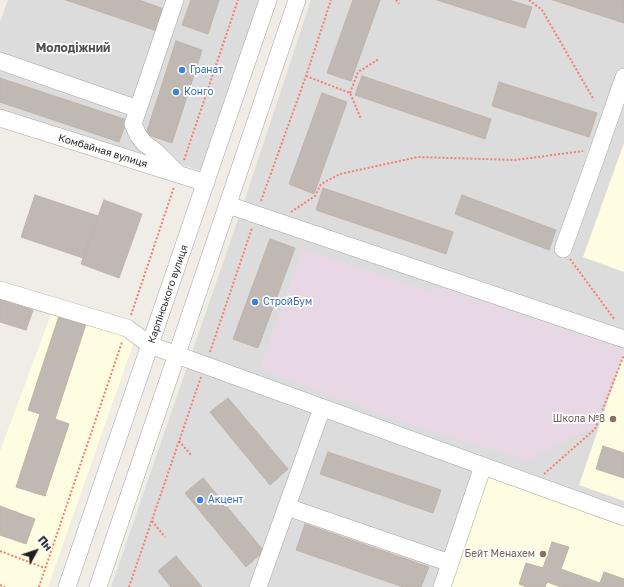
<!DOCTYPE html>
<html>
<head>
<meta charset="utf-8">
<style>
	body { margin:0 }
	#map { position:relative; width:624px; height:587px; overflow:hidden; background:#f0ece6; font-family:"Golos Text",sans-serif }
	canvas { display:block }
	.north { position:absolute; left:16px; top:531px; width:40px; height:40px; -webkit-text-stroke:3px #fff; paint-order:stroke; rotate:50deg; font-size:11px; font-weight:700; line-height:16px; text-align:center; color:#1f1f1f }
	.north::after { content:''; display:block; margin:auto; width:14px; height:18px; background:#1f1f1f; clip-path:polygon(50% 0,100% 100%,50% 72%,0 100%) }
</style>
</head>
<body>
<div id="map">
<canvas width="624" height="587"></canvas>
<div class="north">Пн</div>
</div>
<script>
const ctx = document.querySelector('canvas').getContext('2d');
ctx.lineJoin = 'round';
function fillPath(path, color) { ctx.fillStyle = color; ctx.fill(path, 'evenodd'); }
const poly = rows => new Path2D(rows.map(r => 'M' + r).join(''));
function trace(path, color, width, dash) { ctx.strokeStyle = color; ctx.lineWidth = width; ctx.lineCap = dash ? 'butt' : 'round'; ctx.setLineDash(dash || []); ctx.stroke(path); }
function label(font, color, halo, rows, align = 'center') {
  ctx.font = font + ' "Golos Text",sans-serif'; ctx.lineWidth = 3.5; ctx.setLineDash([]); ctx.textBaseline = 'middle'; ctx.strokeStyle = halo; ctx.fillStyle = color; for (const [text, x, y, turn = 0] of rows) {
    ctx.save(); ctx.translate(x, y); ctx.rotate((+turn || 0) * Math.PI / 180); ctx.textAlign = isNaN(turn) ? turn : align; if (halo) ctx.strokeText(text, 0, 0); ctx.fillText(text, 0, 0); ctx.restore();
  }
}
const residential = poly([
	[8,0,261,0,202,171,0,111,0,22],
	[311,0,624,0,624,587,111,587,245,199]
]);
const industrial = poly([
	[302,249,431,292,439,287,624,349,624,353,592,428,526,460,405,423,260,369]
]);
const education = poly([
	[624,143,624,272,583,257],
	[53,309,135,339,48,587,0,587,0,451],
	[624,354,624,501,579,485],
	[488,472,624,522,624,587,451,587]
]);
const building = poly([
	[66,0,139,0,164,9,157,31,66,0],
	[191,0,219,0,208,34,182,25,191,0],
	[353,0,380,0,351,81,327,73,353,0],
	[437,0,509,0,532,7,525,28,437,0],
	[553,0,624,0,624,23,553,0],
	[176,41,202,50,172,143,146,134,176,41],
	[362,76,491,119,485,139,355,95,362,76],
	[0,78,127,120,119,142,0,102,0,78],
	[499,82,597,113,589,137,492,106,499,82],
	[322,93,347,102,314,194,289,184,322,93],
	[323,188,453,232,446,254,316,210,323,188],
	[35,195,98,216,83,258,21,237,35,195],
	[462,195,556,230,549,250,455,214,462,195],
	[104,200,142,214,119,278,81,264,104,200],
	[270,239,295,248,258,348,233,339,270,239],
	[0,300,33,310,26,330,0,322,0,300],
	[59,316,86,324,55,419,69,424,45,496,16,487,40,414,28,410,59,316],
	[228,398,288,469,270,485,210,412,228,398],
	[603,446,624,453,624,478,596,469,603,446],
	[328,452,441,490,433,513,320,474,328,452],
	[203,478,264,551,246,567,185,493,203,478],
	[0,506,35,519,26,544,0,535,0,506],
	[305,524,429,567,421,587,403,587,296,550,305,524],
	[552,542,569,547,561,569,600,583,604,572,624,579,624,587,561,587,547,582,545,587,527,587,519,584,526,563,543,568,552,542],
	[176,556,202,587,171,587,158,571,176,556]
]);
const path = poly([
	[396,0,399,4],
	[529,0,542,10,594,100],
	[306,76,350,93,361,119],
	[350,93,358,72,379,59],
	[184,160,238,0],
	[261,201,306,76,331,0],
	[291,212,315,196,321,184,340,174,418,157,515,160,583,151],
	[570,259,615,320],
	[131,315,174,187],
	[210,352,252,228],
	[179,441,191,455],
	[544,474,595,429,624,355],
	[152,521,165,537],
	[0,551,45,568],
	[0,585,5,587],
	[39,587,122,342],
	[129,587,201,377]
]);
const minor = poly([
	[175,0,133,124,138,135,144,143,155,151,177,173],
	[0,61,138,109],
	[0,118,206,183],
	[228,205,624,339],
	[563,249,599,149,624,77],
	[0,290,127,328,150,345,177,355,624,517],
	[287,507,450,563],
	[67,587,268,0],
	[98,587,297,0],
	[258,587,322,408],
	[442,587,483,466]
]);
const markers = [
	[182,70,4,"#3f7fe0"],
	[176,92,4,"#3f7fe0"],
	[255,302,4,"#3f7fe0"],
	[613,419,4,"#8d6e63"],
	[200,500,4,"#3f7fe0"],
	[543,554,4,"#8d6e63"]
];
const shopNames = [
	["Гранат",190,70],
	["Конго",184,92],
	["СтройБум",263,302],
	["Акцент",208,500]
];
const streetNames = [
	["Комбайная вулиця",103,151,17],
	["Карпінського вулиця",168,294,-71]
];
const educationNames = [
	["Школа №8",605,419],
	["Бейт Менахем",535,554]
];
const quarterNames = [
	["Молодіжний",73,48]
];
fillPath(residential, '#dddcdc');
fillPath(industrial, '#e8d8e6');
fillPath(education, '#fefde1');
fillPath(building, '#c0b8b2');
trace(building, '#c1b3a9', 1);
trace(minor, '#a6a6a6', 18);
trace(path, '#f47d72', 2, [2, 2]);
trace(minor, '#fff', 17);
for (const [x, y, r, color] of markers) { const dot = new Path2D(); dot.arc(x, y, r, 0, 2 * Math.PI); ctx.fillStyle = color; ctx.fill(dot); trace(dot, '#fff', 1.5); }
label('10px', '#366cbe', '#fff', shopNames, 'left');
label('10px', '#1f1f1f', '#fff', streetNames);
label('10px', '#785e54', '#fff', educationNames, 'right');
label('bold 12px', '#525252', '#fff', quarterNames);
</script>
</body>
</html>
